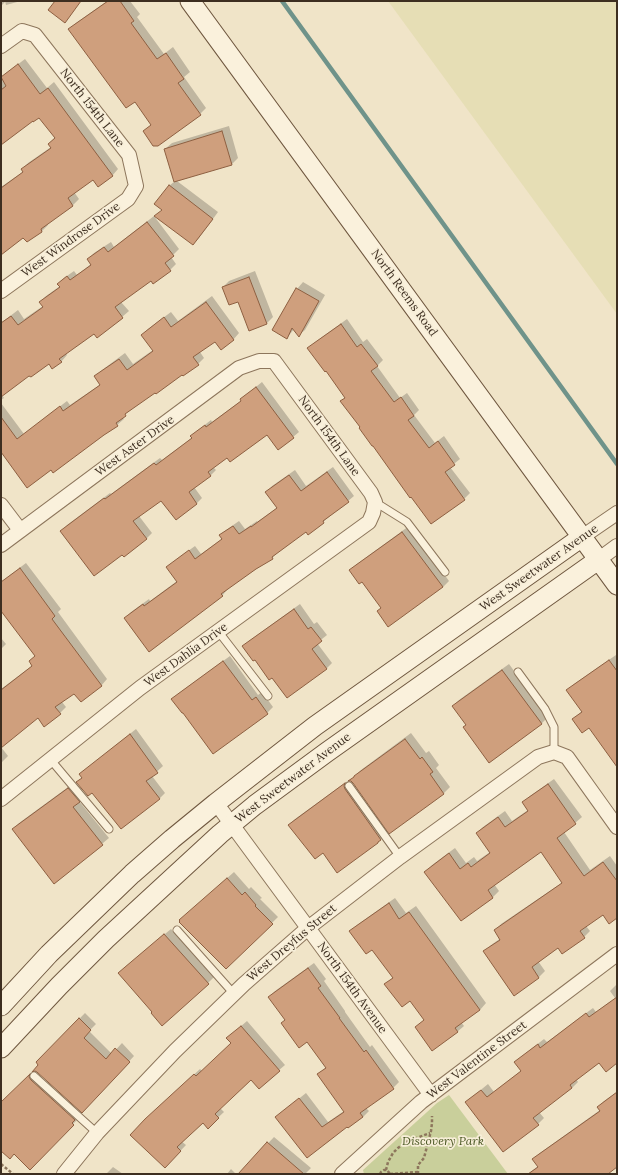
<!DOCTYPE html>
<html>
<head>
<meta charset="utf-8">
<style>
	body { margin:0 }
	#map { position:relative; width:618px; height:1175px; overflow:hidden; background:#f0e4c8; font-family:Lora,serif }
	canvas { display:block }
	.frame { position:absolute; inset:0; border:2px solid #3d2e20; pointer-events:none }
</style>
</head>
<body>
<div id="map">
<canvas width="618" height="1175"></canvas>
<div class="frame"></div>
</div>
<script>
const ctx = document.querySelector('canvas').getContext('2d');
ctx.lineJoin = 'round';
function fillPath(path, color) { ctx.fillStyle = color; ctx.fill(path, 'evenodd'); }
const poly = rows => new Path2D(rows.map(r => 'M' + r).join(''));
function trace(path, color, width, dash) { ctx.strokeStyle = color; ctx.lineWidth = width; ctx.lineCap = dash ? 'butt' : 'round'; ctx.setLineDash(dash || []); ctx.stroke(path); }
function label(font, color, halo, rows, align = 'center') {
  ctx.font = font + ' Lora,serif'; ctx.lineWidth = 3.5; ctx.setLineDash([]); ctx.textBaseline = 'middle'; ctx.strokeStyle = halo; ctx.fillStyle = color; for (const [text, x, y, turn = 0] of rows) {
    ctx.save(); ctx.translate(x, y); ctx.rotate((+turn || 0) * Math.PI / 180); ctx.textAlign = isNaN(turn) ? turn : align; if (halo) ctx.strokeText(text, 0, 0); ctx.fillText(text, 0, 0); ctx.restore();
  }
}
const farmland = poly([
	[388,1,617,1,617,314]
]);
const green = poly([
	[449,1095,508,1174,364,1174,363,1170,437,1103]
]);
const shadow = poly([
	[1,1,4,1,5,2,1,6],
	[5,1,21,1,6,5],
	[107,1,130,1,140,14,137,17,164,54,173,47,190,72,184,77,206,108,200,114,144,131,152,124,135,101,69,29,76,23],
	[25,59,47,88,54,82,118,169,112,176,93,178,74,192,79,199,73,205,47,223,48,225,42,231,27,241,24,236,1,252,1,187,24,171,22,169,28,163,51,147,49,144,55,137,39,116,33,120,1,143,1,77],
	[229,126,238,158,232,164,177,181,218,212,199,238,193,244,163,209,169,186,175,181,165,149,172,143],
	[154,216,179,249,171,257,176,264,170,270,151,280,121,302,129,311,122,317,95,333,66,353,67,355,61,362,49,363,29,374,2,395,4,398,1,400,1,323,18,310,24,319,43,306,40,302,46,296,60,286,58,284,64,278,74,271,77,275,91,264,88,259,94,253,111,242,114,247],
	[255,271,273,317,266,324,223,287,229,281],
	[303,282,325,295,305,330,299,335,294,329,287,338,297,289],
	[212,296,239,333,233,340,215,340,200,352,204,358,198,364,183,373,131,409,122,417,124,419,117,425,52,469,1,450,1,403,24,434,67,401,70,405,101,384,96,376,102,370,125,353,133,364,153,350,142,335,148,329,171,312,178,321],
	[347,319,363,342,367,339,383,360,377,366,400,398,407,393,419,410,414,415,435,443,444,436,460,459,450,467,470,493,464,499,372,445,342,401,346,397,326,370,309,349,314,343],
	[262,382,299,432,293,437,267,434,227,456,213,467,216,470,210,476,194,487,202,498,197,503,176,519,161,499,139,516,152,533,146,539,62,531,67,525,110,493,111,494,160,458,162,460,193,437,192,436,197,431,211,420,212,422,242,400,241,399,247,394],
	[333,467,354,496,323,522,306,531,278,552,272,558,227,589,227,590,222,596,126,618,131,612,149,599,150,601,177,581,173,562,195,546,201,554,223,538,221,535,226,530,239,521,245,529,257,521,257,522,278,507,267,492,272,486,295,470,306,486],
	[409,526,449,581,443,587,382,608,363,581,350,570,357,564],
	[26,563,61,609,58,612,107,679,101,686,75,692,62,702,66,707,60,713,38,717,1,747,8,756,1,763,1,689,33,665,35,656,1,609,1,582],
	[300,604,314,624,317,622,327,635,317,643,332,663,326,669,272,676,244,646,249,641],
	[1,638,6,644,1,649],
	[616,655,617,656,617,765,589,726,573,719,582,711,568,690,574,684],
	[230,656,258,695,262,692,273,707,267,713,173,699,179,693],
	[509,664,548,717,542,723,489,761,467,725,453,706,459,700],
	[136,729,163,766,152,776,165,793,159,799,93,791,77,782,83,777,86,769],
	[411,733,426,753,429,751,439,765,436,768,450,787,444,793,390,832,354,782,351,780,361,770],
	[554,779,582,817,575,823,564,832,590,870,610,856,617,866,617,917,603,913,586,926,590,931,584,937,558,947,538,961,545,971,539,977,514,994,485,952,491,945,501,938,495,931,501,924,563,882,541,850,494,884,499,891,493,897,461,920,426,872,432,865,455,848,466,863,474,857,477,861,490,852,477,833,483,827,505,811,512,821,528,810,523,803,530,796],
	[349,780,349,782,350,781,386,833,378,842,323,852,289,825,295,819],
	[75,782,85,795,79,801,109,838,55,883,13,829,19,823],
	[234,872,249,889,251,887,262,898,260,899,278,917,226,968,187,914],
	[395,898,406,913,416,906,486,1003,480,1010,461,1022,464,1026,457,1032,417,1027,425,1019,411,1000,386,984,393,977,372,949,351,931,357,925],
	[171,929,214,977,208,983,153,1012,125,967],
	[314,963,326,979,324,981,345,1011,345,1012,370,1047,372,1045,399,1082,393,1088,366,1108,369,1111,363,1117,347,1126,307,1157,276,1117,306,1093,328,1122,344,1111,318,1074,326,1067,307,1040,286,1020,269,997,275,991],
	[617,984,617,1062,600,1061,576,1079,578,1082,572,1088,539,1112,544,1118,538,1124,466,1102,488,1084,494,1092,522,1070,516,1062,522,1056,544,1039,547,1042,593,1008,596,1012,615,998,610,991],
	[85,1013,96,1024,89,1031,112,1054,122,1043,134,1056,88,1106,37,1062],
	[247,1021,285,1065,259,1087,251,1079,220,1108,224,1112,208,1127,203,1122,181,1141,186,1145,165,1167,152,1113,200,1069,202,1071,232,1043,233,1033],
	[35,1070,37,1074,81,1113,78,1116,79,1118,30,1168,14,1153,1,1150,1,1103],
	[617,1092,617,1166,606,1174,528,1174,538,1166,534,1159,540,1153,600,1110,598,1107,604,1101],
	[274,1137,311,1168,305,1174,239,1174],
	[113,1167,123,1174,106,1174],
	[231,1169,236,1174,227,1174]
]);
const stream = poly([
	[282,1,617,464]
]);
const building = poly([
	[55,1,81,1,65,23,48,10,55,1],
	[108,1,120,1,134,21,131,23,157,59,166,53,184,79,178,83,201,115,158,146,153,146,143,131,151,125,135,102,126,108,68,29,108,1],
	[18,64,40,94,48,88,113,176,98,187,93,180,68,198,73,206,41,229,42,232,27,242,23,238,1,255,1,188,23,172,21,169,51,148,48,144,55,138,39,118,33,122,33,121,1,145,1,90,6,86,1,77,18,64],
	[222,131,232,165,174,182,164,149,222,131],
	[169,185,213,219,193,245,154,216,162,210,154,204,169,185],
	[147,222,174,256,165,263,171,271,153,284,151,281,115,307,123,318,97,338,94,334,59,359,62,362,52,369,49,364,31,377,29,376,1,397,1,323,11,316,18,325,43,307,39,302,60,287,57,284,67,276,70,280,91,265,87,259,104,247,108,252,147,222],
	[249,277,267,324,249,331,238,302,229,305,222,287,249,277],
	[296,288,319,301,299,337,292,328,287,339,272,330,296,288],
	[206,302,234,340,221,350,215,342,193,357,199,365,183,376,182,375,156,394,155,393,125,414,126,416,116,423,118,426,104,435,53,473,51,470,27,488,1,452,1,417,17,439,60,406,63,411,100,385,94,376,119,359,127,370,153,351,141,335,164,317,171,327,206,302],
	[341,324,357,347,361,344,378,366,371,371,394,402,401,397,414,416,408,420,429,448,438,441,455,465,445,472,465,500,431,524,411,497,410,498,373,446,372,446,359,428,360,427,340,401,345,398,326,371,325,372,307,348,341,324],
	[256,387,294,438,278,450,267,435,230,462,227,458,208,472,211,476,189,492,197,504,176,520,161,501,133,521,147,539,124,557,122,555,94,576,60,531,104,498,105,499,154,463,156,465,192,438,190,436,205,425,206,427,241,401,240,399,256,387],
	[327,472,349,502,323,521,324,523,308,535,306,532,272,557,273,559,256,569,221,594,223,596,149,652,124,618,143,604,144,606,177,582,166,567,189,550,195,559,222,539,219,535,233,526,239,534,251,526,251,527,277,508,265,492,289,475,301,491,327,472],
	[402,532,443,587,388,627,377,611,381,608,362,582,359,584,349,570,402,532],
	[20,568,55,616,52,619,102,686,81,702,74,694,55,707,61,714,44,727,38,718,1,748,1,690,32,666,29,661,35,656,1,611,1,582,20,568],
	[294,609,308,629,311,627,322,641,312,649,327,669,287,698,272,678,269,680,255,660,253,661,242,646,294,609],
	[609,660,617,671,617,767,589,728,582,733,572,719,582,712,566,690,609,660],
	[223,661,252,700,256,697,268,714,213,754,183,713,182,713,171,699,223,661],
	[502,670,542,724,489,763,463,727,466,725,452,706,502,670],
	[130,734,158,773,146,781,160,799,121,829,92,793,88,796,76,782,82,778,79,774,130,734],
	[405,739,420,759,422,757,433,772,430,774,444,794,389,834,353,783,351,781,348,781,354,777,354,776,405,739],
	[345,783,344,786,345,789,381,840,378,842,378,843,337,873,323,853,315,859,288,825,345,783],
	[548,784,576,824,557,838,584,876,603,862,617,881,617,918,609,924,603,915,580,931,585,938,562,954,558,948,532,967,539,978,514,996,483,951,500,940,494,930,562,883,541,852,488,890,493,898,461,921,424,872,449,853,460,869,468,863,471,867,490,853,476,833,498,817,505,827,528,811,522,802,548,784],
	[68,788,80,802,73,807,103,845,54,884,12,829,68,788],
	[227,878,242,895,245,892,256,905,255,906,273,924,226,969,179,922,180,921,179,920,227,878],
	[389,903,399,919,409,912,480,1010,455,1028,458,1032,432,1051,415,1027,424,1020,410,1001,402,1007,384,984,393,978,372,950,366,954,349,931,389,903],
	[164,934,209,984,162,1026,151,1013,152,1012,118,973,164,934],
	[308,968,321,986,318,988,340,1018,339,1018,364,1052,366,1050,394,1089,360,1113,363,1117,348,1128,347,1127,307,1158,275,1117,299,1098,322,1127,344,1112,317,1074,326,1068,307,1042,299,1048,281,1023,285,1020,268,997,308,968],
	[617,997,617,1063,606,1072,599,1063,570,1085,572,1088,533,1118,539,1125,503,1152,465,1102,481,1090,487,1097,521,1071,514,1062,538,1044,540,1048,586,1013,589,1017,617,997],
	[79,1018,91,1030,84,1038,106,1059,115,1048,130,1062,82,1113,37,1072,35,1071,32,1072,38,1065,36,1062,79,1018],
	[241,1026,280,1071,259,1089,251,1080,215,1114,219,1118,208,1129,203,1123,177,1147,181,1151,165,1168,130,1135,145,1119,194,1074,196,1076,231,1043,226,1038,241,1026],
	[30,1074,29,1077,31,1080,75,1120,72,1123,74,1125,30,1170,14,1154,10,1159,1,1151,1,1102,30,1074],
	[617,1092,617,1167,608,1174,528,1174,538,1167,532,1159,600,1111,597,1107,617,1092],
	[267,1142,304,1174,238,1174,267,1142]
]);
const path = poly([
	[1,1164,13,1174],
	[386,1170,388,1162,393,1153,398,1148,406,1142,430,1133],
	[380,1174,381,1172,384,1170,387,1170,390,1174],
	[390,1174,418,1172],
	[418,1174,418,1165,424,1158,431,1131,432,1123,432,1116]
]);
const lane = poly([
	[375,502,407,522,445,572],
	[218,631,268,696],
	[518,672,545,709,554,727,554,752],
	[50,759,109,829],
	[349,786,400,857],
	[177,930,234,994],
	[34,1076,97,1133]
]);
const street = poly([
	[1,46,22,31,35,35,129,155,136,186,128,199,1,291],
	[1,505,20,530],
	[582,537,617,513],
	[1,545,239,368,259,361,274,361,371,493,375,502,373,513,369,522,140,688,1,799],
	[598,560,617,546],
	[216,803,431,1095],
	[64,1174,97,1133,175,1051,244,984,308,928,400,857,538,757,554,752,567,757,617,827],
	[342,1174,421,1102,617,954]
]);
const secondary = poly([
	[190,1,617,585],
	[1,1006,49,954,132,874,172,839,216,803,315,726,582,537],
	[1,1048,59,986,106,939,220,834,255,805,327,752,598,560]
]);
const streetNames = [
	["North 154th Lane",92,108,52],
	["West Windrose Drive",71,240,-36],
	["North Reems Road",404,293,54],
	["North 154th Lane",329,436,54],
	["West Aster Drive",135,446,-36],
	["West Sweetwater Avenue",539,568,-35],
	["West Dahlia Drive",186,655,-36],
	["West Sweetwater Avenue",293,778,-37],
	["West Dreyfus Street",292,943,-40],
	["North 154th Avenue",352,988,54],
	["West Valentine Street",477,1060,-37]
];
const parkNames = [
	["Discovery Park",443,1142]
];
fillPath(farmland, '#e6deb5');
fillPath(green, '#c9cf9b');
fillPath(shadow, '#0003');
trace(stream, '#6f938a', 4.5);
fillPath(building, '#cf9f7d');
trace(building, '#8d5f41', 1);
trace(lane, '#8d765c', 9);
trace(street, '#8d765c', 16);
trace(secondary, '#6f573f', 21);
trace(path, '#8d765c', 2.5, [3, 2]);
trace(lane, '#faf1dc', 7);
trace(street, '#faf1dc', 14);
trace(secondary, '#faf1dc', 19);
label('12px', '#3d2e20', '#f7eed8', streetNames);
label('italic 12px', '#4d5a26', '#f7eed8', parkNames);
</script>
</body>
</html>
